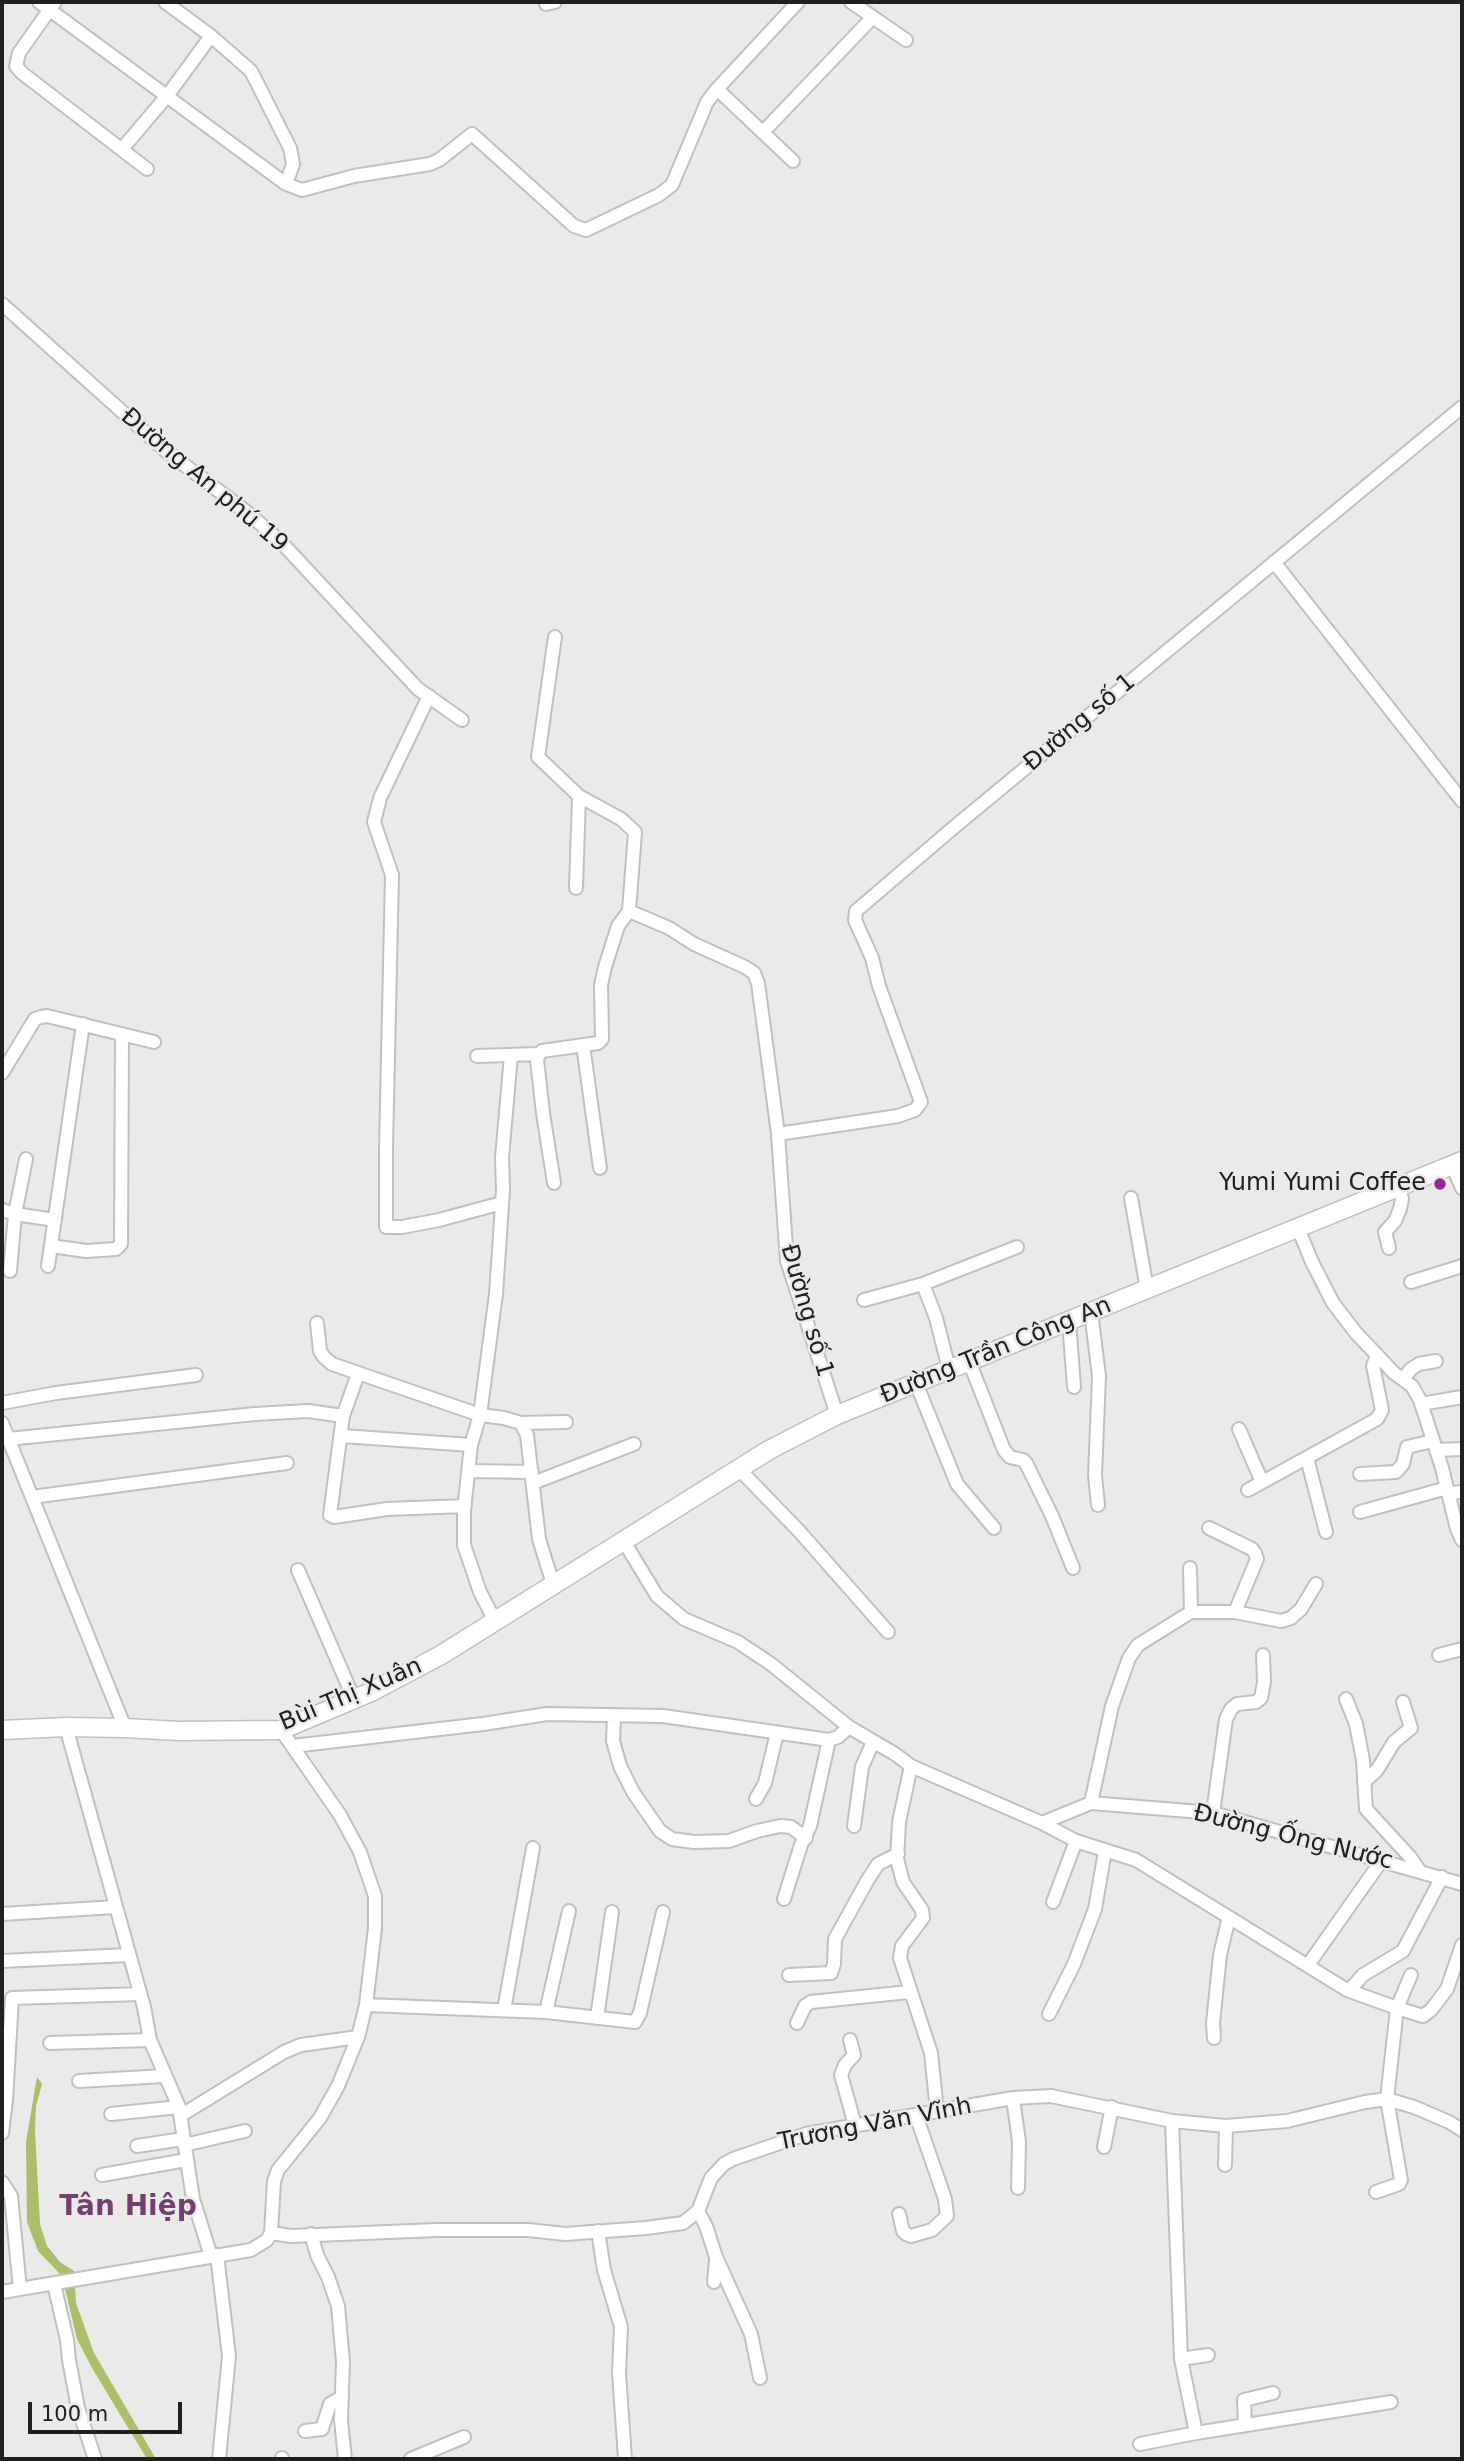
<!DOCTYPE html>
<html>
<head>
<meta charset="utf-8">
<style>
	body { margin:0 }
	#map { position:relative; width:1464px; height:2461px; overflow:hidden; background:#eaebe8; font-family:"DejaVu Sans",sans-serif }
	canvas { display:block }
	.frame { position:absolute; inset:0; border:4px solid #20201f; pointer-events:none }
	.scale { position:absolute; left:28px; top:2402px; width:154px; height:32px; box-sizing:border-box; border:4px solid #20201f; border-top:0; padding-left:9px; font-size:21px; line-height:24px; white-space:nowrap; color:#20201f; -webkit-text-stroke:5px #eaebe8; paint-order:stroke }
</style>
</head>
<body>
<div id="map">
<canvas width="1464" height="2461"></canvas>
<div class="frame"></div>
<div class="scale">100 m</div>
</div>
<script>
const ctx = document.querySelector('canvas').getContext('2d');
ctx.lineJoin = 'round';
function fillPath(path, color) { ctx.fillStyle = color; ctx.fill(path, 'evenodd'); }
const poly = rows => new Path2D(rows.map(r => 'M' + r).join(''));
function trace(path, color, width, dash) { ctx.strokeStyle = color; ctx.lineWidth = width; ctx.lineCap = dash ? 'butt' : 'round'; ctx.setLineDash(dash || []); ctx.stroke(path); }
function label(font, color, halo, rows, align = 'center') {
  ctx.font = font + ' "DejaVu Sans",sans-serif'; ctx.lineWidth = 5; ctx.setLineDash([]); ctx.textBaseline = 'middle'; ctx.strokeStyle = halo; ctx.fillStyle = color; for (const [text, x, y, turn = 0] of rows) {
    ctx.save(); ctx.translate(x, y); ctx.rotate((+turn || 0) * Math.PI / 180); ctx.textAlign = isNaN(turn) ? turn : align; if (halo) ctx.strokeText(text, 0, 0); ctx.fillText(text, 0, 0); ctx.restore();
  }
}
const water = poly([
	[37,2077,42,2084,36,2106,35,2131,40,2224,47,2246,60,2262,74,2271,76,2303,94,2353,156,2459,147,2459,92,2368,77,2339,62,2276,38,2251,27,2222,26,2142]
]);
const minor = poly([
	[39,2,286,184,302,190,354,176,430,164,439,160,472,134,574,226,586,230,659,195,672,185,707,102,717,89,798,2],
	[55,2,19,53,16,66,22,73,147,169],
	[165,2,211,36,251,71,290,148,293,164,286,184],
	[851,2,906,40],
	[546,4,555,2],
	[717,89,793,161],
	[763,132,873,17],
	[122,149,167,96,211,36],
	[2,304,166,451,248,513,281,542,418,689,462,720],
	[1274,562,1462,801],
	[555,637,538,757,579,796,621,819,635,832,629,911,669,928,694,944,745,967,754,973,758,983,778,1134],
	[429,696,380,798,374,822,392,875,386,1147,386,1227,402,1227,439,1220,502,1203],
	[576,888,579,796],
	[583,1045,600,1168],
	[477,1056,539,1054],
	[2,1073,35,1019,41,1017,47,1016,154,1042],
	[26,1159,15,1214,55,1220],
	[1452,1165,1462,1188],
	[554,1183,543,1113,537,1060,539,1054,542,1051,598,1043,602,1039,601,985,605,967,618,926,629,911],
	[1131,1198,1147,1289],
	[2,1210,15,1214,10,1271],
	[1298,1228,1312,1262,1333,1303,1356,1333,1377,1355,1394,1373,1412,1386,1420,1400,1442,1468,1457,1529,1462,1540],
	[51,1246,86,1251,116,1249,121,1244,122,1034],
	[1389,1248,1385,1232,1395,1221,1400,1209,1402,1199,1399,1186],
	[48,1266,83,1024],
	[1411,1282,1462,1266],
	[864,1300,923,1284],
	[1091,1312,1099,1376,1095,1475,1098,1505],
	[1069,1321,1074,1387],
	[317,1323,320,1351,324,1357,332,1364,480,1415,504,1418,521,1423,527,1435,539,1539,553,1584],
	[969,1361,1004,1450,1010,1457,1023,1460,1026,1463,1052,1516,1073,1568],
	[949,1369,936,1318,923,1284,1017,1247],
	[358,1374,343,1416,330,1515,334,1517,387,1509,465,1506],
	[1404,1378,1411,1369,1419,1364,1436,1361],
	[916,1383,957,1484,994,1528],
	[2,1403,56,1393,196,1375],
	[1421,1404,1462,1397],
	[837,1415,787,1261,778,1134,898,1116,915,1110,921,1102,879,986,872,958,855,920,856,911,953,828,1462,407],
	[2,1423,125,1728],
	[521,1423,566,1422],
	[1239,1429,1262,1482],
	[342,1436,471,1445],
	[8,1439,255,1414,308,1411,343,1416],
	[1436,1450,1462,1449],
	[1307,1458,1326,1532],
	[739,1469,799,1531,888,1632],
	[469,1471,532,1472],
	[1360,1474,1396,1472,1403,1464,1407,1447,1433,1441],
	[533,1483,634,1444],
	[1248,1490,1377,1419,1382,1410,1373,1366,1377,1355],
	[1448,1493,1462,1492],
	[32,1497,287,1463],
	[1360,1512,1447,1488],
	[1209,1528,1252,1549,1255,1553,1257,1559,1235,1612],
	[623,1540,657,1596,684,1619,738,1642,771,1664,849,1727,895,1754,911,1766,1042,1823,1076,1841,1136,1860,1347,1990,1397,2008,1387,2099,1401,2180,1399,2184,1376,2192],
	[1190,1568,1191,1612],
	[298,1570,354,1699],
	[495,1621,480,1592,464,1545,464,1510,471,1445,480,1415,496,1294,503,1190,502,1157,511,1056],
	[1439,1655,1462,1649],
	[1346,1699,1356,1724,1363,1760,1366,1809,1410,1857,1419,1870],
	[614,1716,613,1741,620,1766,633,1792,660,1831,672,1839,694,1842,729,1841,757,1831,780,1826,791,1827,806,1838],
	[66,1727,144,2007,150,2040,179,2107,193,2199,211,2256],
	[293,1746,483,1724,547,1714,663,1716,829,1740,838,1737,849,1727],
	[911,1766,899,1822,897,1859,903,1882,922,1910,923,1918,902,1946,900,1958,931,2053,937,2111],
	[1364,1782,1377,1770,1394,1742,1411,1728,1403,1702],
	[756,1799,765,1783,777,1733],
	[1091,1803,1112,1706,1129,1658,1138,1645,1191,1612,1235,1612,1281,1621,1291,1618,1301,1609,1316,1584],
	[1213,1813,1226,1719,1231,1709,1237,1704,1256,1702,1261,1698,1264,1682,1263,1655],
	[1042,1823,1091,1803,1213,1813,1462,1884],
	[854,1826,862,1767,873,1742],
	[784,1899,801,1845,810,1826,829,1740],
	[1053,1902,1076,1841],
	[2,1914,116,1907],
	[2,1961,128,1955],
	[1308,1965,1382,1860],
	[789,1975,831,1973,834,1964,835,1939,867,1881,878,1864,898,1854],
	[1411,1975,1397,2008,1423,2016,1431,2010,1447,1989,1462,1945],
	[1349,1991,1363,1975,1403,1951,1442,1877],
	[366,2005,546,2012,635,2022,640,2013,663,1912],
	[504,2010,533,1848],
	[546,2012,569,1911],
	[1049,2014,1074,1964,1095,1909,1105,1851],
	[597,2018,612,1912],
	[797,2023,805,2006,811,2002,909,1992],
	[1214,2038,1213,2023,1220,1955,1229,1917],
	[850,2040,854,2055,845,2065,841,2075,855,2125],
	[50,2043,150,2040],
	[79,2081,164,2076],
	[1013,2098,1019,2142,1018,2188],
	[111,2114,179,2107],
	[180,2116,284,2052,301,2045,358,2037],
	[1172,2121,1181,2359,1196,2433,1391,2402],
	[2,2133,6,2100,12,1998,140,1994],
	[184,2145,245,2131],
	[137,2146,183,2139],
	[1104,2147,1112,2107],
	[1225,2165,1226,2126],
	[102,2175,186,2160],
	[2,2182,11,2196,20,2289],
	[698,2211,706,2226,716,2257,751,2334,760,2378],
	[899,2214,903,2231,906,2234,911,2236,932,2230,947,2216,945,2199,916,2115],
	[598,2231,604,2270,621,2327,619,2372,625,2459],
	[271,2233,291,2236,437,2230,528,2230,565,2234,646,2228,683,2223,698,2211,711,2178,724,2164,733,2159,806,2134,1013,2098,1051,2096,1172,2121,1226,2126,1287,2121,1365,2102,1387,2099,1414,2107,1449,2122,1462,2130],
	[311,2234,317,2255,328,2277,338,2306,343,2362,341,2420,345,2459],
	[217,2255,229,2356,219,2459],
	[714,2282,716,2260],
	[54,2284,67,2340,69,2360,78,2408,95,2459],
	[2,2292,251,2250,267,2240,271,2233,274,2181,278,2170,320,2118,338,2086,358,2037,366,2005,375,1928,375,1896,360,1852,340,1815,281,1730],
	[1181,2359,1208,2355],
	[1245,2424,1244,2400,1273,2393],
	[305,2431,322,2429,330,2404,342,2397],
	[1140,2444,1196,2433],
	[282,2458,282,2459],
	[411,2459,464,2437]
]);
const secondary = poly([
	[2,1730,66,1727,125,1728,179,1731,281,1730,371,1692,441,1655,769,1450,837,1415,1462,1161]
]);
const markers = [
	[1440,1184,7,"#942b8f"]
];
const streetNames = [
	["Đường An phú 19",204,481,40],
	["Đường số 1",1080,723,-40],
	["Đường số 1",806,1311,74],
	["Đường Trần Công An",996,1351,-22],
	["Bùi Thị Xuân",351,1695,-23],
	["Đường Ống Nước",1293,1838,14],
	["Trương Văn Vĩnh",875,2125,-11]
];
const poiNames = [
	["Yumi Yumi Coffee",1426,1184]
];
const quarterNames = [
	["Tân Hiệp",128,2208]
];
fillPath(water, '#abbe68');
trace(minor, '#c0c1be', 16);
trace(secondary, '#c0c1be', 21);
trace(minor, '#fff', 12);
trace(secondary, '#fff', 18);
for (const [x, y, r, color] of markers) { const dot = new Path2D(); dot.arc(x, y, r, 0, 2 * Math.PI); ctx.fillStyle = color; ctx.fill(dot); trace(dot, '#eaebe8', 2.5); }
label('24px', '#20201f', '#eaebe8', streetNames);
label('24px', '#20201f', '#eaebe8', poiNames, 'right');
label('bold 28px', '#743f70', '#eaebe8', quarterNames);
</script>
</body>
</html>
